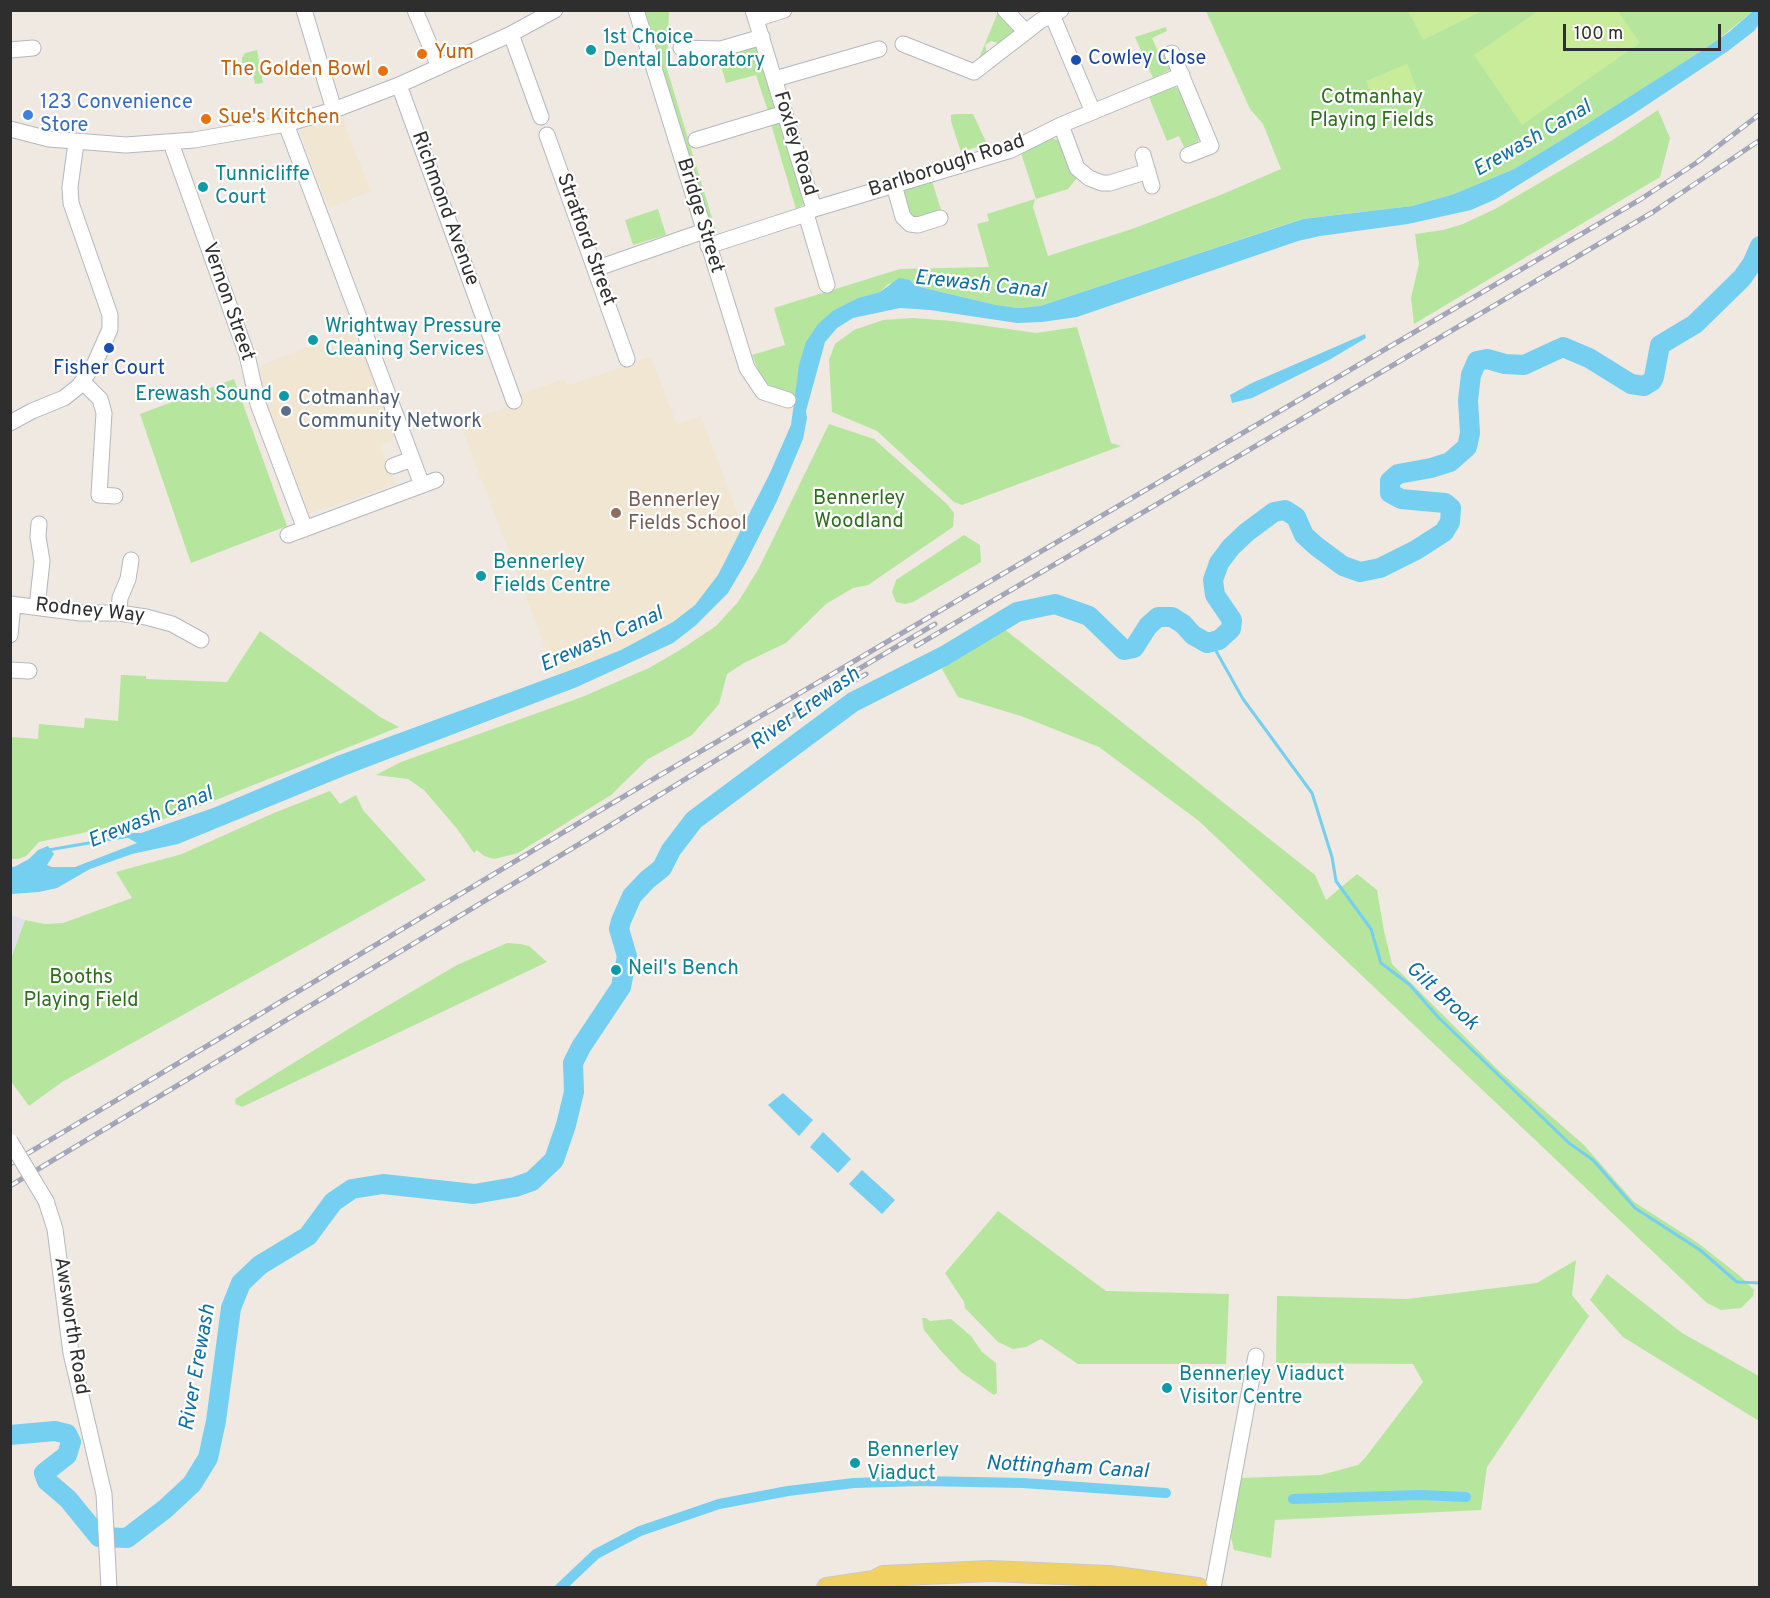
<!DOCTYPE html>
<html>
<head>
<meta charset="utf-8">
<style>
	body { margin:0 }
	#map { position:relative; width:1770px; height:1598px; overflow:hidden; background:#efe9e1; font-family:Overpass,sans-serif }
	canvas { display:block }
	.frame { position:absolute; inset:0; border:12px solid #2e2e2e; pointer-events:none }
	.scale { position:absolute; left:1563px; top:24px; width:158px; height:27px; box-sizing:border-box; border:3px solid #2e2e2e; border-top:0; padding-left:8px; font-size:18px; line-height:21px; white-space:nowrap; color:#2e2e2e; -webkit-text-stroke:4px #fff; paint-order:stroke }
</style>
</head>
<body>
<div id="map">
<canvas width="1770" height="1598"></canvas>
<div class="frame"></div>
<div class="scale">100 m</div>
</div>
<script>
const ctx = document.querySelector('canvas').getContext('2d');
ctx.lineJoin = 'round';
function fillPath(path, color) { ctx.fillStyle = color; ctx.fill(path, 'evenodd'); }
const poly = rows => new Path2D(rows.map(r => 'M' + r).join(''));
function trace(path, color, width, dash) { ctx.strokeStyle = color; ctx.lineWidth = width; ctx.lineCap = dash ? 'butt' : 'round'; ctx.setLineDash(dash || []); ctx.stroke(path); }
function label(font, color, halo, rows, align = 'center') {
  ctx.font = font + ' Overpass,sans-serif'; ctx.lineWidth = 4.5; ctx.setLineDash([]); ctx.textBaseline = 'middle'; ctx.strokeStyle = halo; ctx.fillStyle = color; for (const [text, x, y, turn = 0] of rows) {
    ctx.save(); ctx.translate(x, y); ctx.rotate((+turn || 0) * Math.PI / 180); ctx.textAlign = isNaN(turn) ? turn : align; if (halo) ctx.strokeText(text, 0, 0); ctx.fillText(text, 0, 0); ctx.restore();
  }
}
const industrial = poly([
	[11,915,25,920,11,959]
]);
const education = poly([
	[341,116,371,191,328,208,300,131],
	[353,330,357,340,350,343,354,352,356,352,358,356,366,353,399,437,380,445,395,484,309,514,267,407,259,366],
	[651,357,677,425,701,416,743,528,718,575,695,605,673,622,621,650,556,675,460,423,524,402,521,394,564,379,567,386]
]);
const green = poly([
	[645,11,669,11,667,69,716,231,710,227],
	[1206,11,1753,11,1710,46,1560,141,1514,169,1454,194,1412,206,1302,219,1040,306,1018,308,996,305,916,286,910,280,888,284,880,292,858,298,834,310,797,386,795,396,780,392,771,387,761,377,752,355,785,345,774,308,900,269,989,267,977,224,989,221,987,214,1035,199,1033,207,1048,256,1135,228,1223,194,1281,169,1263,124,1250,109],
	[998,12,1014,27,1015,32,1001,44,991,41,985,45,987,54,975,68],
	[1166,27,1167,31,1152,38,1159,54,1164,52,1170,70,1153,78,1135,37],
	[757,43,776,107,775,111,768,111,756,75,726,83,718,55],
	[257,50,263,83,255,84,250,62,242,63,242,58,245,53],
	[1175,87,1180,89,1199,136,1198,142,1184,147,1179,136,1167,141,1149,97],
	[1658,110,1670,138,1660,177,1414,324,1411,298,1419,264,1415,234,1443,230,1463,224,1495,209,1611,141],
	[957,114,973,114,987,144,961,152,951,121,951,115],
	[782,122,805,200,804,204,796,209,771,124],
	[1051,138,1058,140,1077,178,1068,189,1036,199,1021,153],
	[932,181,942,213,917,221,908,216,901,191],
	[658,209,666,235,633,245,625,220],
	[913,318,952,321,1036,333,1077,327,1111,443,1121,446,962,505,954,502,877,431,832,412,829,360,835,344,854,330,883,320],
	[234,379,287,526,191,563,140,414],
	[829,424,874,439,947,504,954,513,953,527,868,585,853,588,826,604,786,643,744,663,727,674,719,704,692,735,648,759,611,795,518,853,494,859,484,856,477,850,474,853,458,830,424,790,408,779,376,775,401,762,582,697,649,668,680,650,716,626,738,602,759,568],
	[964,535,980,545,981,562,913,602,905,604,896,602,892,592,896,580],
	[1003,628,1315,875,1326,900,1357,874,1377,890,1384,931,1392,964,1498,1070,1584,1145,1634,1202,1698,1243,1740,1276,1754,1290,1753,1296,1741,1308,1721,1310,1707,1303,1199,821,1099,747,1021,716,958,697,942,669],
	[260,631,380,717,399,727,183,813,143,825,130,823,39,842,26,856,18,859,11,859,11,737,38,739,39,724,84,728,85,718,118,721,121,675,146,676,146,679,227,682],
	[330,791,340,804,356,795,363,810,426,880,62,1082,29,1106,10,1080,11,959,25,920,45,924,63,923,132,898,116,872,182,854,274,813],
	[507,943,521,944,529,946,547,962,242,1107,236,1104,235,1099,355,1025,457,965],
	[998,1211,1106,1291,1229,1294,1226,1364,1078,1364,1041,1339,1026,1347,1013,1349,998,1342,965,1308,964,1302,945,1273],
	[1576,1260,1572,1295,1589,1316,1487,1467,1481,1510,1275,1520,1271,1558,1234,1550,1231,1537,1241,1478,1321,1475,1358,1465,1365,1458,1423,1382,1413,1364,1276,1363,1277,1296,1407,1299,1537,1283],
	[1607,1274,1682,1333,1759,1376,1759,1421,1623,1337,1590,1300],
	[922,1318,926,1318,930,1321,951,1319,971,1336,982,1352,996,1363,997,1393,994,1395,961,1372,941,1351,924,1330]
]);
const pitch = poly([
	[1408,11,1482,11,1423,40],
	[1538,11,1618,11,1640,43,1522,125,1474,55],
	[1407,64,1417,89,1376,106,1366,81]
]);
const water = poly([
	[1753,11,1759,11,1759,24,1754,31,1728,51,1632,115,1525,181,1496,199,1471,210,1408,224,1320,236,1298,241,1077,317,1042,322,1017,323,930,310,900,308,853,318,837,328,825,342,806,411,807,418,803,439,777,501,745,564,728,593,695,626,673,643,577,687,349,774,178,844,132,854,90,869,57,888,39,892,11,894,10,866,14,867,29,859,38,850,48,846,54,854,47,865,52,867,75,867,88,862,137,843,128,838,130,833,141,833,213,808,337,756,579,667,621,650,673,622,695,605,718,575,770,473,791,425,799,365,806,342,818,324,834,310,858,298,880,292,899,278,910,280,916,286,996,305,1018,308,1040,306,1303,219,1412,206,1454,194,1514,169,1560,141,1703,50,1729,32],
	[1365,334,1366,338,1329,360,1252,398,1232,403,1230,395,1252,383],
	[783,1093,813,1120,799,1136,768,1105],
	[823,1132,851,1159,838,1173,810,1147],
	[862,1170,895,1200,882,1214,849,1184]
]);
const stream = poly([
	[1211,642,1243,699,1312,793,1332,857,1336,881,1371,929,1381,963,1410,985,1438,1017,1569,1143,1593,1160,1635,1208,1700,1250,1737,1282,1760,1283],
	[48,850,130,836]
]);
const canal = poly([
	[1293,1499,1420,1495,1466,1497],
	[560,1588,596,1554,640,1531,719,1504,788,1491,854,1483,922,1481,1023,1483,1166,1493]
]);
const river = poly([
	[10,1435,55,1431,67,1434,71,1442,67,1455,44,1473,47,1481,68,1499,99,1537,127,1538,165,1509,192,1484,208,1458,216,1421,231,1308,241,1283,260,1265,308,1236,333,1202,352,1189,383,1184,474,1194,515,1187,532,1181,554,1160,566,1125,574,1092,573,1063,581,1047,621,987,627,956,619,929,621,921,632,896,647,880,662,868,671,850,694,820,853,702,944,656,1017,612,1055,604,1089,616,1124,650,1134,648,1148,626,1158,617,1172,617,1183,624,1193,635,1207,643,1219,640,1231,629,1232,620,1215,595,1213,580,1219,563,1231,547,1247,532,1274,512,1285,510,1296,517,1304,535,1316,546,1343,566,1360,572,1380,568,1416,550,1444,532,1450,522,1451,508,1445,503,1401,499,1390,493,1390,481,1398,474,1431,468,1450,462,1467,447,1470,433,1468,400,1471,375,1477,361,1487,359,1505,364,1524,365,1563,347,1589,358,1631,384,1644,386,1652,381,1654,377,1660,345,1695,324,1742,278,1752,264,1760,246]
]);
const minor = poly([
	[304,10,334,110],
	[415,10,439,67],
	[636,10,747,368,763,392,788,400],
	[753,10,814,209],
	[1005,10,1026,32],
	[1050,10,1093,112],
	[756,19,784,10],
	[511,34,541,117],
	[903,44,974,72,1040,21,1061,10],
	[681,48,721,49,762,37],
	[10,50,33,48],
	[1172,53,1211,146,1188,155],
	[775,79,879,49],
	[399,85,514,401],
	[286,124,422,485],
	[1061,125,1077,168,1089,178,1102,183,1110,183,1148,171],
	[10,129,49,139,126,145,194,140,286,124,334,110,399,85,511,34,555,10],
	[547,135,627,359],
	[696,140,785,113],
	[171,143,247,355,258,404,305,529],
	[1143,155,1152,186],
	[894,185,903,217,910,224,918,225,940,218],
	[806,214,827,285],
	[708,246,806,214,814,209,1011,150,1061,125,1182,75],
	[595,269,704,231],
	[83,382,100,399,104,413,99,495,115,496],
	[10,423,32,411,64,398,79,386,95,363,110,329,110,315,71,203,70,187,76,143],
	[393,466,412,459],
	[288,535,436,480],
	[10,604,80,613,119,613,146,617,172,624,201,640],
	[37,607,42,561,38,537,39,524],
	[119,613,120,598,128,579,131,560],
	[10,635,13,605],
	[10,670,29,671],
	[46,1201,55,1229,71,1353,104,1494,109,1588],
	[1213,1588,1256,1356]
]);
const major = poly([
	[827,1588,874,1581,883,1576,990,1571,1109,1576,1198,1588]
]);
const rail = poly([
	[916,646,1653,212,1760,140],
	[852,673,935,624],
	[10,1164,599,811,1641,199,1696,163,1760,114],
	[10,1186,601,831,749,740,866,674]
]);
const minorBridge = poly([
	[10,1141,46,1201]
]);
const markers = [
	[591,50,6,"#0f9aa8"],
	[422,54,6,"#e8710a"],
	[1076,60,6,"#1a4fb4"],
	[383,71,6,"#e8710a"],
	[28,115,6,"#3f7fe0"],
	[206,119,6,"#e8710a"],
	[203,187,6,"#0f9aa8"],
	[313,340,6,"#0f9aa8"],
	[109,348,6,"#1a4fb4"],
	[284,396,6,"#0f9aa8"],
	[286,411,6,"#5c6f8a"],
	[616,513,6,"#8d6e63"],
	[481,576,6,"#0f9aa8"],
	[616,970,6,"#0f9aa8"],
	[1167,1388,6,"#0f9aa8"],
	[855,1463,6,"#0f9aa8"]
];
const cultureNames = [
	["1st Choice",603,39],
	["Dental Laboratory",603,62],
	["Tunnicliffe",215,176],
	["Court",215,199],
	["Wrightway Pressure",325,328],
	["Cleaning Services",325,351],
	["Erewash Sound",272,396,"right"],
	["Bennerley",493,564],
	["Fields Centre",493,587],
	["Neil's Bench",628,970],
	["Bennerley Viaduct",1179,1376],
	["Visitor Centre",1179,1399],
	["Bennerley",867,1452],
	["Viaduct",867,1475]
];
const foodNames = [
	["Yum",434,54],
	["The Golden Bowl",371,71,"right"],
	["Sue's Kitchen",218,119]
];
const transitNames = [
	["Cowley Close",1088,60],
	["Fisher Court",109,370,"center"]
];
const parkNames = [
	["Cotmanhay",1372,99],
	["Playing Fields",1372,122],
	["Bennerley",859,500],
	["Woodland",859,523],
	["Booths",81,979],
	["Playing Field",81,1002]
];
const shopNames = [
	["123 Convenience",40,104],
	["Store",40,127]
];
const streetNames = [
	["Foxley Road",794,144,73],
	["Barlborough Road",947,167,-18],
	["Richmond Avenue",444,209,70],
	["Bridge Street",699,216,73],
	["Stratford Street",585,240,70],
	["Vernon Street",227,302,71],
	["Rodney Way",90,612,6],
	["Awsworth Road",70,1326,81]
];
const serviceNames = [
	["Cotmanhay",298,400],
	["Community Network",298,423]
];
const educationNames = [
	["Bennerley",628,502],
	["Fields School",628,525]
];
const waterNames = [
	["Erewash Canal",1533,140,-30],
	["Erewash Canal",980,286,6],
	["Erewash Canal",602,641,-24],
	["River Erewash",806,710,-35],
	["Erewash Canal",151,819,-22],
	["Gilt Brook",1441,997,43],
	["River Erewash",199,1368,-80],
	["Nottingham Canal",1067,1469,3]
];
fillPath(industrial, '#e3e1e8');
fillPath(education, '#f0e6d1');
fillPath(green, '#b6e59e');
fillPath(pitch, '#c9ec9a');
fillPath(water, '#75cff0');
trace(stream, '#75cff0', 3);
trace(canal, '#75cff0', 10);
trace(river, '#75cff0', 20);
trace(minor, '#b4b7c1', 17);
trace(major, '#c9c9c9', 22);
trace(minor, '#fff', 15);
trace(major, '#f2d163', 20);
trace(rail, '#a3a6b8', 5);
trace(rail, '#fff', 3, [9]);
trace(minorBridge, '#b4b7c1', 17, []);
trace(minorBridge, '#fff', 15);
for (const [x, y, r, color] of markers) { const dot = new Path2D(); dot.arc(x, y, r, 0, 2 * Math.PI); ctx.fillStyle = color; ctx.fill(dot); trace(dot, '#fff', 2); }
label('20px', '#0d838f', '#fff', cultureNames, 'left');
label('20px', '#c56008', '#fff', foodNames, 'left');
label('20px', '#164399', '#fff', transitNames, 'left');
label('20px', '#2c6e1b', '#fff', parkNames);
label('20px', '#366cbe', '#fff', shopNames, 'left');
label('20px', '#2e2e2e', '#fff', streetNames);
label('20px', '#4e5e75', '#fff', serviceNames, 'left');
label('20px', '#785e54', '#fff', educationNames, 'left');
label('italic 21px', '#0d6fa3', '#fff', waterNames);
</script>
</body>
</html>
